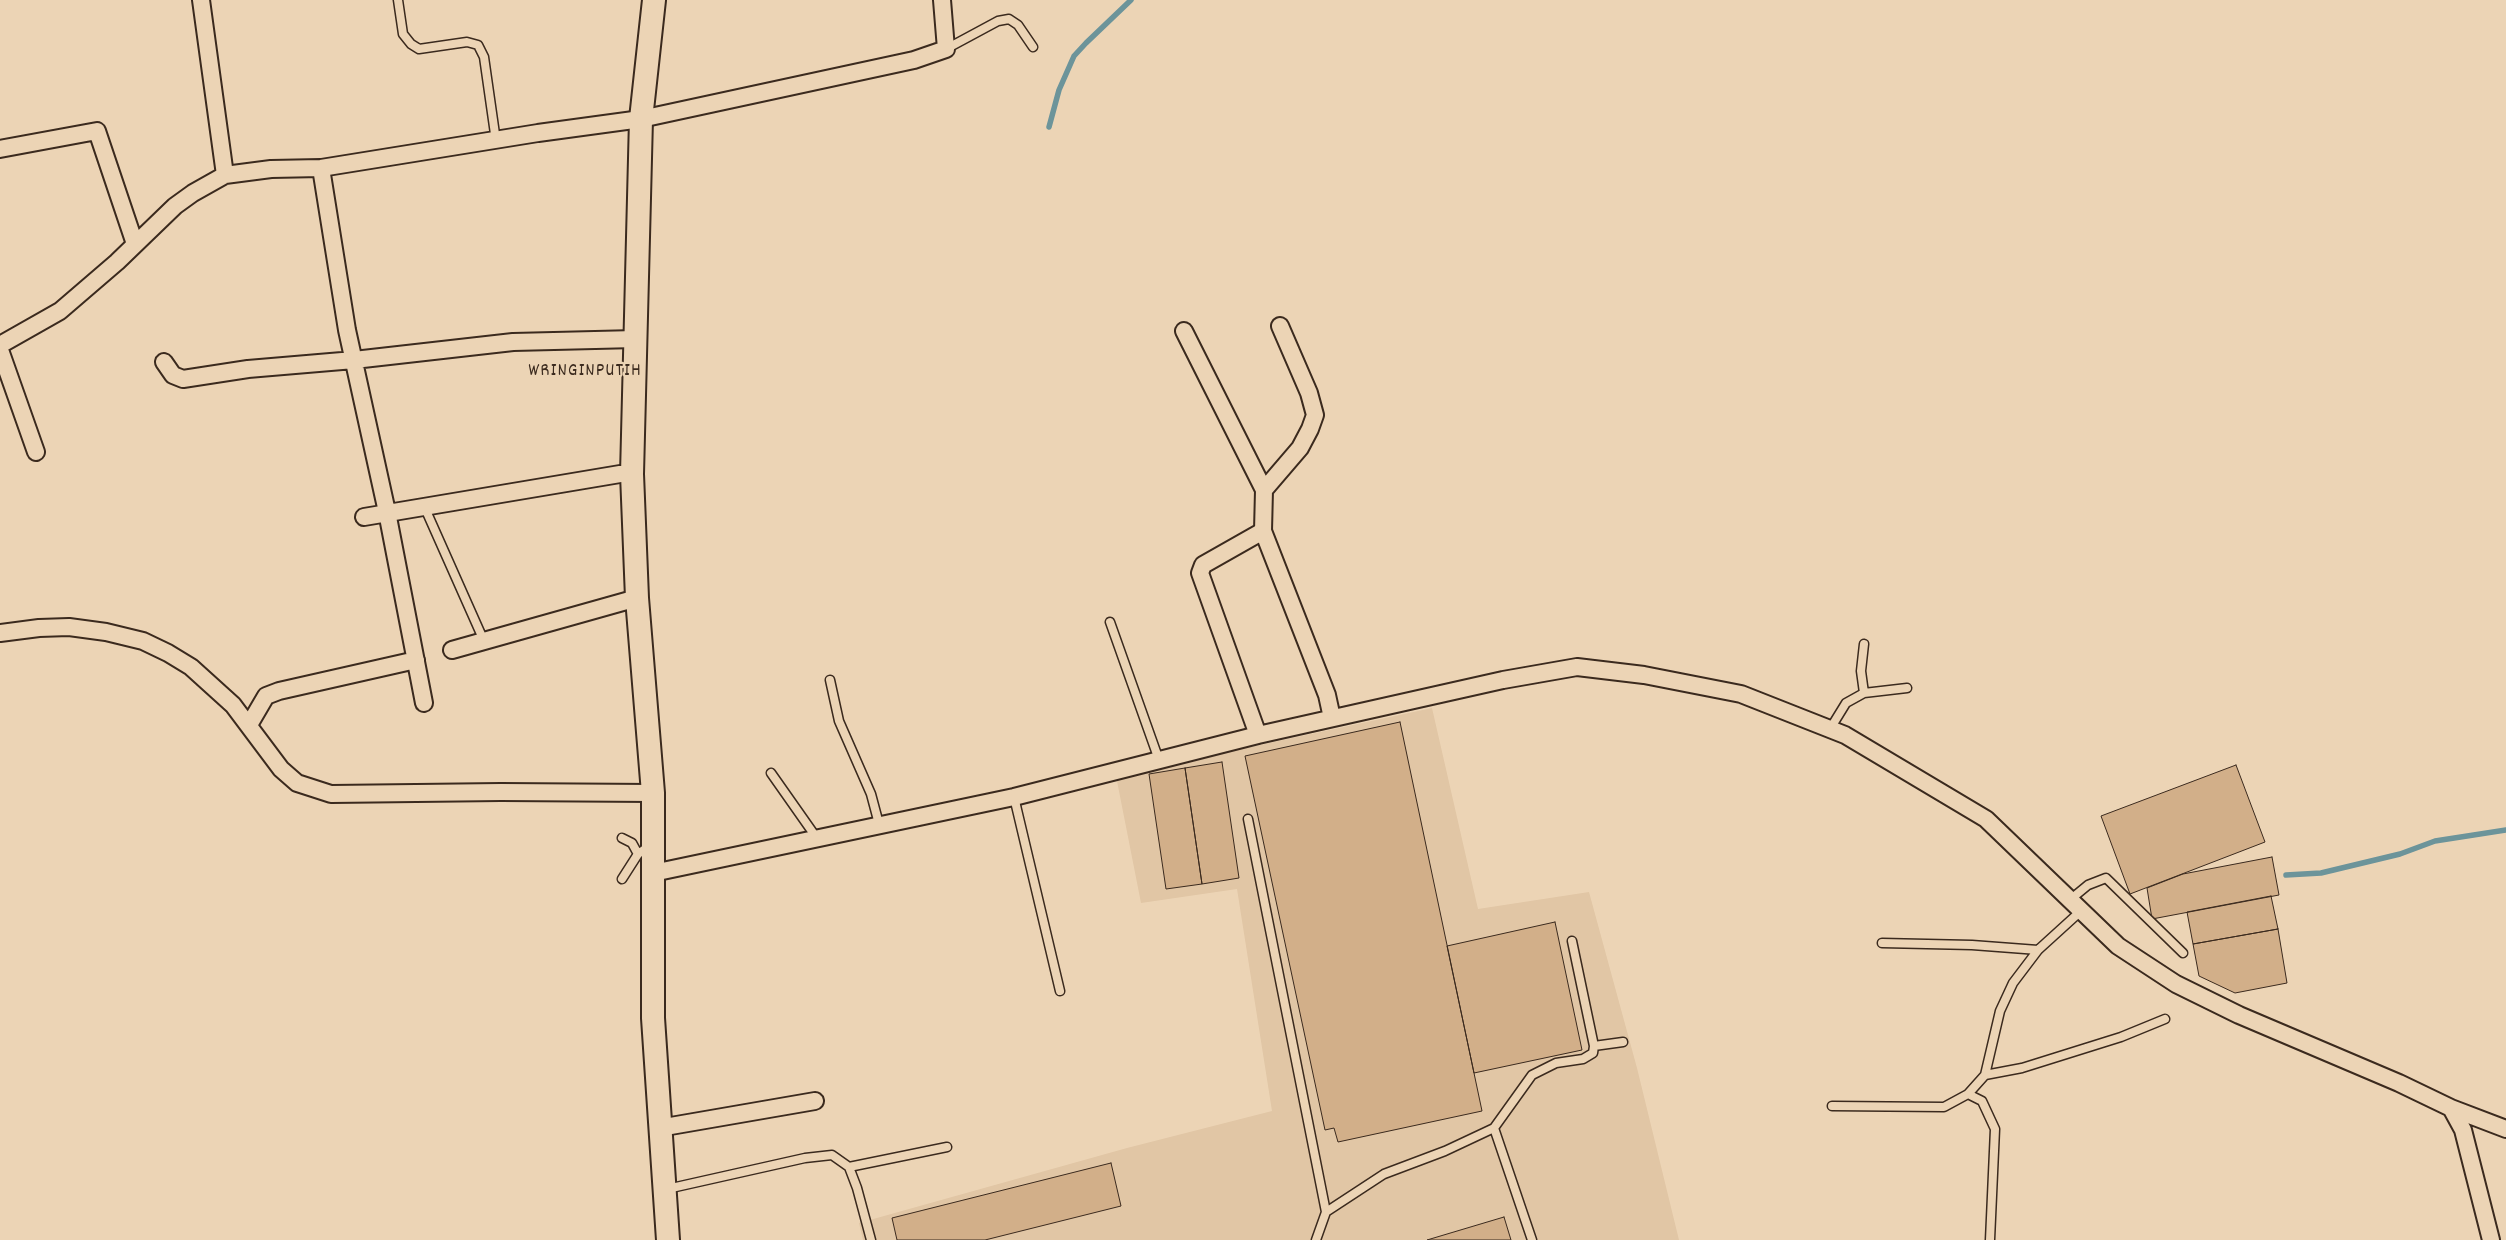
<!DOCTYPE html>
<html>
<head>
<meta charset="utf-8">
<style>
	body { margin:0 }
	canvas { display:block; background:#ecd4b5 }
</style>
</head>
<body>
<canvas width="2506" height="1240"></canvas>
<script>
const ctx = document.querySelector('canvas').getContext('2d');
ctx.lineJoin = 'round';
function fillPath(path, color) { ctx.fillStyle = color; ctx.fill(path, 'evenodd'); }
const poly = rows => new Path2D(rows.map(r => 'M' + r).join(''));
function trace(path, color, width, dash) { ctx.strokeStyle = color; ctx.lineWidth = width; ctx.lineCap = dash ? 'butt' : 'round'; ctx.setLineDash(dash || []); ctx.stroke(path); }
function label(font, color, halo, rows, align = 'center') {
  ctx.font = font + ' Dekko,sans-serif'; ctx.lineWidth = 4.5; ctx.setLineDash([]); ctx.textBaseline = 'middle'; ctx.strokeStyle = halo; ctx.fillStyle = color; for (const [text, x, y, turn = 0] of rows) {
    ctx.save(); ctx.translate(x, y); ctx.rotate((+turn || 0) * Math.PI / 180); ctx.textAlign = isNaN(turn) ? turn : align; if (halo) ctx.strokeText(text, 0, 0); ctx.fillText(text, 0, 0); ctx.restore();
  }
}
const built = poly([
	[1432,708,1478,909,1589,892,1637,1068,1679,1240,863,1240,859,1223,1127,1148,1272,1111,1237,889,1141,903,1116,776]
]);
const stream = poly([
	[1049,127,1059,90,1074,56,1086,43,1131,0],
	[2286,875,2321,873,2400,854,2435,841,2506,830]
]);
const building = poly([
	[1400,722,1482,1111,1338,1142,1334,1128,1325,1130,1245,756,1400,722],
	[1222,762,1239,878,1202,884,1185,768,1222,762],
	[2236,765,2265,842,2130,894,2101,816,2236,765],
	[1185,768,1202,884,1166,889,1149,774,1185,768],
	[2272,857,2279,895,2152,919,2147,888,2183,874,2272,857],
	[2271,896,2278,929,2193,944,2187,912,2271,896],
	[1555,922,1582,1050,1474,1073,1447,946,1555,922],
	[2278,929,2287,983,2235,993,2199,976,2193,944,2278,929],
	[1111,1163,1121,1206,985,1240,897,1240,892,1218,1111,1163],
	[1504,1217,1511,1240,1427,1240,1504,1217]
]);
const service = poly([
	[398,0,403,34,411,44,419,49,467,42,478,45,484,57,496,141],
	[946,49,998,21,1009,19,1018,25,1033,47],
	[424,506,484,641],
	[1110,622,1159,760],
	[1864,644,1861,671,1864,693],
	[830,680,839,721,871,794,879,824],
	[1830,729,1846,703,1864,693,1907,688],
	[771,773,816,837],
	[1014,797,1060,991],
	[1248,819,1326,1212,1316,1240],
	[622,838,632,843,638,854],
	[622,879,638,854,648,847],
	[2071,899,2088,885,2106,878,2183,953],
	[1882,943,1972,945,2038,950],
	[1594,1046,1623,1042],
	[1985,1075,2022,1068,2121,1037,2165,1019],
	[1968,1094,1982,1101,1995,1129,1990,1240],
	[1832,1106,1944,1107,1968,1094,1985,1075,2000,1011,2013,983,2038,950,2082,910],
	[1494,1128,1532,1240],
	[849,1167,947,1147],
	[667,1189,805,1158,832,1155,849,1167,857,1188,871,1240],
	[1326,1212,1384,1174,1445,1151,1494,1128,1532,1075,1556,1063,1583,1059,1593,1053,1594,1046,1572,941]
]);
const minor = poly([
	[201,0,225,175],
	[0,149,97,131,135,244],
	[321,168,347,330,387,512,424,703],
	[1184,331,1264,490,1263,531,1327,695,1332,718],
	[0,345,60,311,117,262,175,206,193,193,225,175,271,169,321,168,538,133,641,119,914,60,946,49,942,0],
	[0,350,36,452],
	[164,362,173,375,183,379,248,369,354,360,513,342,636,339],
	[1264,490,1300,448,1310,429,1315,415,1309,393,1280,326],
	[364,517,620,474,632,474],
	[0,633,39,628,69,627,106,632,143,641,168,653,191,667,233,705,281,769,297,783,331,794,501,792,653,793],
	[452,650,637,598],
	[249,725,266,696,279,691,416,660],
	[1258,735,1200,573,1203,565,1263,531],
	[653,873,1014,797,1258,735,1503,680,1577,667,1644,675,1741,694,1845,735,1986,819,2118,946,2176,984,2239,1015,2399,1083,2451,1108,2463,1130,2491,1240],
	[2451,1108,2506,1129],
	[659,1128,815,1101]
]);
const secondary = poly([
	[654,0,641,119,632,474,637,598,653,793,653,1018,668,1240]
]);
const quarterNames = [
	["WRINGINPUTIH",585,372]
];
fillPath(built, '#e1c6a5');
trace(stream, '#6c949a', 5.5);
fillPath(building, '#d2af89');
trace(building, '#3b2a1e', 1);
trace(service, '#3b2a1e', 11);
trace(minor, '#3b2a1e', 20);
trace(secondary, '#3b2a1e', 26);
trace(service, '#ecd4b5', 8);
trace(minor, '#ecd4b5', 16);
trace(secondary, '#ecd4b5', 22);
ctx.letterSpacing = '1px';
label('19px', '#3b2a1e', '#ecd4b5', quarterNames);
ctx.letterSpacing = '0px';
</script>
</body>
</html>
